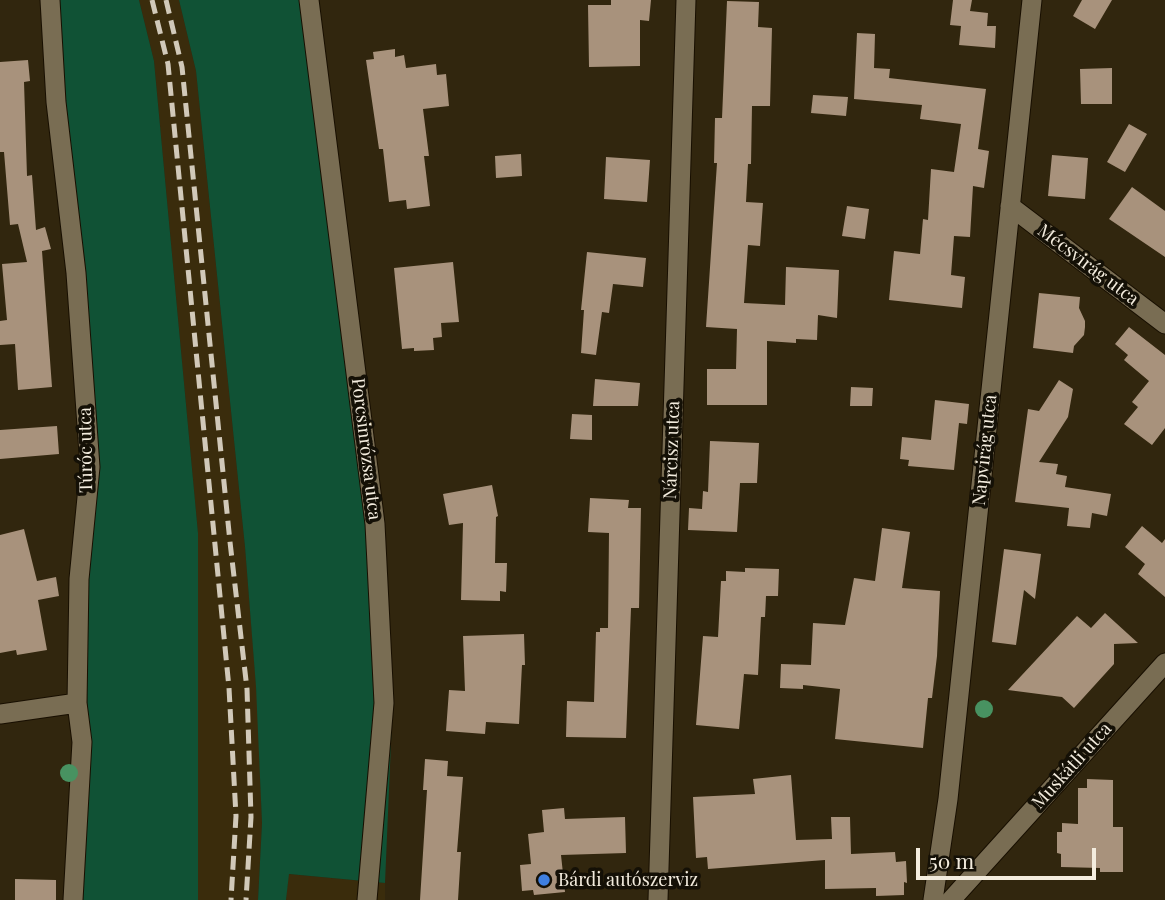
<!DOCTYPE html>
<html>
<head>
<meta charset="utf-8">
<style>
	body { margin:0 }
	#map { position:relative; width:1165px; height:900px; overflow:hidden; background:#31260e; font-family:"Playfair Display",serif }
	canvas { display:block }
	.scale { position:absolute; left:916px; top:848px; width:180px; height:32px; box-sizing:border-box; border:4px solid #f3ecde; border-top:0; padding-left:9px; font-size:21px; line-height:24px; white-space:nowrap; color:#f3ecde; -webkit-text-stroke:5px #141006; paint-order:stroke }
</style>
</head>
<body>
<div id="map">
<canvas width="1165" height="900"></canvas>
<div class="scale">50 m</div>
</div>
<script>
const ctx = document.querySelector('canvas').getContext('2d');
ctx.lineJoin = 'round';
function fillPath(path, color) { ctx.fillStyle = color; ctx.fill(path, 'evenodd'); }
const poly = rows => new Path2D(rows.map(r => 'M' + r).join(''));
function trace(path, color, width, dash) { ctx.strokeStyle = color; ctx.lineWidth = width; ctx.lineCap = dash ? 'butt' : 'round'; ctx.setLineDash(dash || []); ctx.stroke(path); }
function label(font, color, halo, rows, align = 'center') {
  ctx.font = font + ' "Playfair Display",serif'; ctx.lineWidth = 7; ctx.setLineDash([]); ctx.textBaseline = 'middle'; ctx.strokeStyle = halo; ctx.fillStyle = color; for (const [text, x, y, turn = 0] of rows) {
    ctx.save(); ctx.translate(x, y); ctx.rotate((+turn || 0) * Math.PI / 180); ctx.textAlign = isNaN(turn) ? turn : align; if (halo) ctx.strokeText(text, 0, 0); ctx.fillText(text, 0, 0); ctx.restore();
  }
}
const built = poly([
	[139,0,179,0,196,71,245,547,258,707,262,823,258,900,198,900,198,533,154,61],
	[288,874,385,883,385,900,286,900]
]);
const green = poly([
	[56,0,139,0,154,61,198,533,198,900,76,900,88,748,85,579,73,186],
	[179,0,308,0,329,102,385,531,393,696,385,883,289,874,286,900,258,900,262,823,256,687,245,547,196,71]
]);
const building = poly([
	[611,0,651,0,649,21,640,20,640,66,589,67,588,5,611,5],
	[953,0,972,0,970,11,988,13,987,26,996,26,995,48,959,45,961,26,950,25],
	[1082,0,1112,0,1095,29,1073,16],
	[727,1,759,2,758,27,772,28,770,106,752,106,751,164,748,164,746,202,763,203,760,246,748,245,744,303,785,305,786,267,839,270,837,318,818,315,817,340,796,339,796,343,767,341,767,405,707,405,707,369,736,369,737,329,706,327,717,163,714,163,715,118,722,118],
	[857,33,875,34,874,68,890,69,889,78,986,89,978,149,989,151,984,188,973,186,970,237,954,236,951,275,965,277,962,308,889,300,894,251,920,254,923,219,928,220,931,169,954,172,961,124,920,119,922,105,854,99],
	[395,49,395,57,404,55,406,68,436,64,437,75,446,74,449,106,423,109,429,156,424,156,430,206,407,209,406,200,389,202,383,149,379,149,366,60,374,59,373,52],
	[28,60,30,81,24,82,27,176,32,175,36,230,45,227,51,249,42,251,52,387,18,390,15,344,0,345,0,321,7,320,2,264,27,262,18,224,10,225,4,152,0,152,0,62],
	[1112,68,1112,104,1081,104,1080,69],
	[813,95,848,97,846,116,811,113],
	[1129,124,1147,134,1125,172,1107,162],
	[521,154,522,176,496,178,495,156],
	[1052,155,1088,158,1085,199,1048,196],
	[606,157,650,160,647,202,604,199],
	[1132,187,1165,211,1165,257,1109,219],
	[847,206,869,209,865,239,842,236],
	[587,252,646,258,643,287,613,284,609,313,602,312,596,355,581,353,584,310,581,310],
	[453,262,459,322,441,323,442,337,433,338,434,350,414,351,414,348,402,349,394,268],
	[1039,293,1080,297,1079,308,1085,321,1085,327,1084,335,1074,346,1073,353,1033,348],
	[1129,327,1165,355,1165,428,1152,445,1124,424,1138,407,1132,402,1149,381,1124,360,1128,355,1115,344],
	[595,379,640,383,638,406,593,406],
	[1059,380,1073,389,1068,417,1039,462,1058,464,1056,474,1067,476,1065,487,1111,494,1107,516,1092,513,1090,528,1067,526,1069,508,1015,502,1028,409,1039,411],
	[851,387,873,388,872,406,850,406],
	[935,400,969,404,967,424,959,423,954,470,908,466,909,460,900,459,902,437,931,440],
	[572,414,592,415,592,440,570,439],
	[57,426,59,454,0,459,0,430],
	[710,441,759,443,757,483,740,483,737,532,688,530,689,508,702,509,703,491,708,492],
	[492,485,498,516,496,517,495,563,507,563,506,592,500,591,500,601,461,600,463,523,449,525,443,494],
	[590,498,629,500,628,508,641,508,639,608,631,608,626,738,566,737,567,701,594,702,596,632,600,632,600,628,608,628,609,533,588,532],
	[1142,526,1162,543,1165,539,1165,597,1138,574,1145,564,1125,547],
	[882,528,910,532,902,588,940,591,937,656,932,698,928,698,923,748,835,739,840,689,803,685,803,689,780,688,781,664,811,665,813,623,845,625,854,578,875,581],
	[24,529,37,581,56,577,59,596,38,600,47,650,17,655,16,650,0,653,0,535],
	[1004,549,1041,554,1035,599,1024,590,1016,645,992,642],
	[745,568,779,569,778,596,766,596,765,617,761,617,758,675,744,674,739,729,696,725,703,636,718,637,721,581,726,581,726,571,745,572],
	[1105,613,1138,643,1114,644,1114,664,1074,708,1062,697,1008,690,1077,616,1091,628],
	[524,634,525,665,522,665,519,724,486,722,485,734,446,731,449,690,465,691,463,636],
	[425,759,448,761,447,776,463,777,457,852,461,852,458,900,420,900,427,790,423,790],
	[791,775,796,840,832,839,831,817,850,817,851,854,895,852,896,862,906,861,907,883,904,882,904,895,876,896,876,888,825,889,825,860,708,869,707,857,696,858,693,797,755,794,753,779],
	[1087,779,1113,780,1113,827,1123,827,1123,872,1100,872,1100,868,1061,867,1061,854,1057,853,1057,832,1062,832,1062,823,1078,824,1078,788,1087,788],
	[564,808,565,819,625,817,626,853,561,855,565,892,534,895,533,890,522,891,520,865,531,864,528,834,544,832,542,810],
	[15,879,56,880,56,900,15,900]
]);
const minor = poly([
	[50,0,56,102,76,273,90,467,79,579,77,703,82,742,73,900],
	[309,0,375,524,384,703,367,900],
	[1010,206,1165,324],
	[0,714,77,703],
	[658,900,686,0],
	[933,900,948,799,1032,0],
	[951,900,1165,663]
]);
const rail = poly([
	[152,0,168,64,229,688,236,816,231,900],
	[166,0,182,67,230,542,247,689,251,817,246,900]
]);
const trees = [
	[984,709],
	[69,773]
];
const markers = [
	[544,880,7,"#3f7fe0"]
];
const streetNames = [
	["Mécsvirág utca",1088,265,37],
	["Porcsinrózsa utca",366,449,83],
	["Túróc utca",86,450,-91],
	["Nárcisz utca",672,450,-88],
	["Napvirág utca",985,450,-84],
	["Muskátli utca",1072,766,-48]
];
const poiNames = [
	["Bárdi autószerviz",558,880]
];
fillPath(built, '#3a2c0c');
fillPath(green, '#105235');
fillPath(building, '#a8927c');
trace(minor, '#180f00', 21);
trace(minor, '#796d53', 19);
trace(rail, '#d1c9b9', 5, [14, 7]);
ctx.fillStyle = '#489261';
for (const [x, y] of trees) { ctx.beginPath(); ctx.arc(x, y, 9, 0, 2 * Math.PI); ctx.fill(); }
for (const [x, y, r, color] of markers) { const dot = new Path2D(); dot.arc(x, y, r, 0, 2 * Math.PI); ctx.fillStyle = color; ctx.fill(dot); trace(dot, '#141006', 2.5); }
label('18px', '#f3ecde', '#141006', streetNames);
label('18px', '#f3ecde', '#141006', poiNames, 'left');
</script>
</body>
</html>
